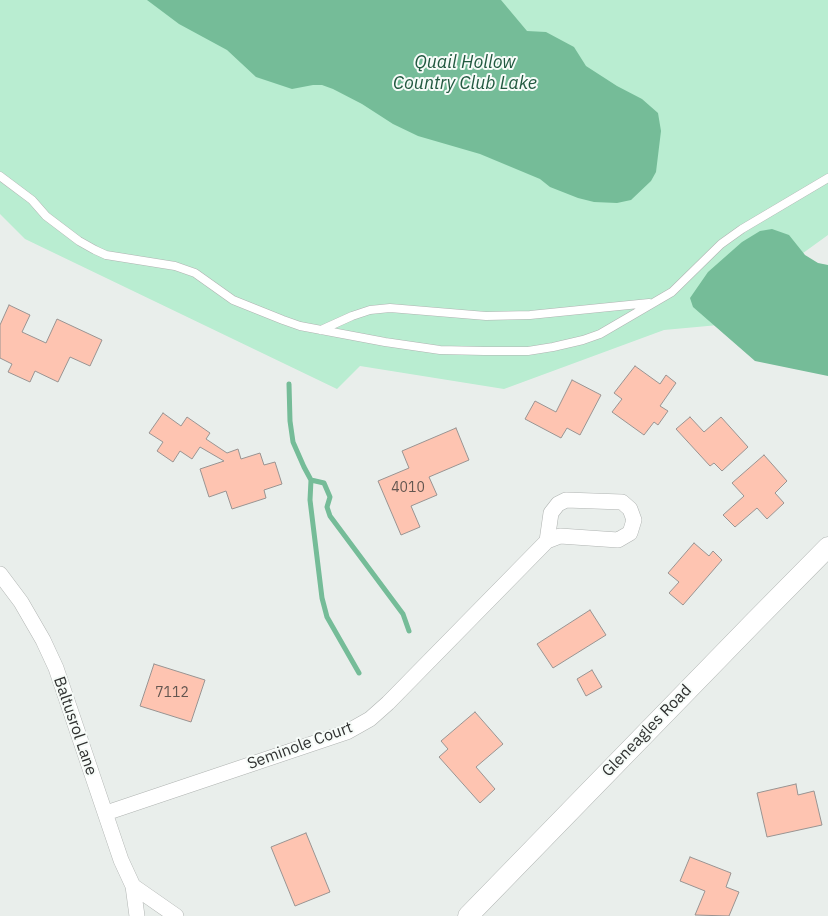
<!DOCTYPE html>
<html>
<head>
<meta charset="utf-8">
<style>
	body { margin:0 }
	canvas { display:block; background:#e9eeeb }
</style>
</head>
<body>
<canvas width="828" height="916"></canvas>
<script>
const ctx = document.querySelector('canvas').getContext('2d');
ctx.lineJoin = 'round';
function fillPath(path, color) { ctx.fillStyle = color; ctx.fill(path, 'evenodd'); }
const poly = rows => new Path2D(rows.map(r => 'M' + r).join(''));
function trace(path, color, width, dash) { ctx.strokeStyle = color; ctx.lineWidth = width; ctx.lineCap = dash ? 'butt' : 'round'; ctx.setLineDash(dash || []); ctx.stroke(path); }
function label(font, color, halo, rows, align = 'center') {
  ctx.font = font + ' "IBM Plex Sans",sans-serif'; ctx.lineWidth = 4; ctx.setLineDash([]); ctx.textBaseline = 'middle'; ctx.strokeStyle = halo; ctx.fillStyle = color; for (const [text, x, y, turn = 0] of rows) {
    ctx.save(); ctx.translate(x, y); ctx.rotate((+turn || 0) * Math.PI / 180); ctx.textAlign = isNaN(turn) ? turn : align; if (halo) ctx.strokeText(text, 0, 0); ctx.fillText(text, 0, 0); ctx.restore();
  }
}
const green = poly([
	[0,0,828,0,828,235,792,261,773,320,664,330,504,389,360,366,337,389,25,239,0,214]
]);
const water = poly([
	[147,0,501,0,527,31,546,32,574,47,586,66,617,86,642,99,658,113,661,131,656,172,651,181,631,200,617,203,594,202,578,198,550,187,540,179,480,154,418,136,393,124,362,104,333,89,322,85,313,85,292,89,256,77,227,50,179,24],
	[772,229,789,235,805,255,818,263,828,265,828,376,755,361,693,307,690,298,708,272,742,242,760,231]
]);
const stream = poly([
	[289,384,290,421,293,442,304,467,311,480,310,500,322,598,327,617,359,673],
	[311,480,324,483,330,497,327,507,330,516,403,614,409,631]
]);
const building = poly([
	[9,305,30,315,22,332,46,343,57,319,102,340,90,366,70,357,58,382,35,371,30,382,8,372,12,364,0,358,0,325,9,305],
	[635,366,660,384,666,375,676,383,660,406,668,411,658,425,654,422,644,435,612,412,622,399,614,393,635,366],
	[572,380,601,395,580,435,567,428,561,438,525,419,535,401,556,412,572,380],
	[163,413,181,426,187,417,210,433,206,439,227,453,238,449,241,459,260,453,264,465,275,462,282,484,264,490,266,498,232,509,226,491,209,497,200,469,224,461,200,447,192,459,180,451,173,462,157,451,163,442,149,433,163,413],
	[690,417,704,432,721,417,748,447,722,471,714,463,710,466,676,429,690,417],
	[456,428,469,460,429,477,437,495,411,506,420,527,401,535,378,481,409,468,402,451,456,428],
	[764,455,787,481,775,493,784,503,767,519,757,508,735,527,723,515,744,496,732,483,764,455],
	[694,543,709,556,713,551,722,560,683,605,669,593,679,582,668,573,694,543],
	[590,610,606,635,553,668,537,644,590,610],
	[154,664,205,680,191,722,140,706,154,664],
	[592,670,602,687,586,696,577,679,592,670],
	[475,712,503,744,476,767,495,789,480,803,439,757,448,749,441,741,475,712],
	[796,784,798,795,814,791,822,825,767,837,757,793,796,784],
	[306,833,330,892,295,906,271,847,306,833],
	[690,857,731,873,726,887,739,892,729,916,695,915,705,891,680,881,690,857]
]);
const service = poly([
	[0,176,32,200,46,216,79,241,95,250,106,255,175,266,195,273,233,300,283,320,300,326,385,342,440,350,484,351,528,351,553,347,583,340,600,334,672,292,721,244,742,229,828,178],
	[321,330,352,316,370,310,390,308,486,316,530,315,649,303]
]);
const minor = poly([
	[0,574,21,602,43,640,56,668,121,860,133,886,137,916],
	[106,813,347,732,370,719,388,703,547,541,560,536,618,540,630,533,634,520,630,509,622,502,566,500,558,504,551,513,547,541],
	[133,886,176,916]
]);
const tertiary = poly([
	[468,916,754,622,828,547]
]);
const numberNames = [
	["4010",408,488],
	["7112",172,693]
];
const streetNames = [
	["Baltusrol Lane",75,726,71],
	["Gleneagles Road",647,731,-46],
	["Seminole Court",300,746,-20]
];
const waterNames = [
	["Quail Hollow",465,63],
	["Country Club Lake",465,84]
];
fillPath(green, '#b9edd1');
fillPath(water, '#75bc98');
trace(stream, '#75bc98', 5);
fillPath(building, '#fec4b1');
trace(building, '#999492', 1);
trace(service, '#b0b4b2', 9);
trace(minor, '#b0b4b2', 16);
trace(tertiary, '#b0b4b2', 21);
trace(service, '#fff', 8);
trace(minor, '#fff', 15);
trace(tertiary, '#fff', 20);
label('14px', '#635650', null, numberNames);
label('16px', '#2f3130', '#f6fbf8', streetNames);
label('italic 18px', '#225940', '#f6fbf8', waterNames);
</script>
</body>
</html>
